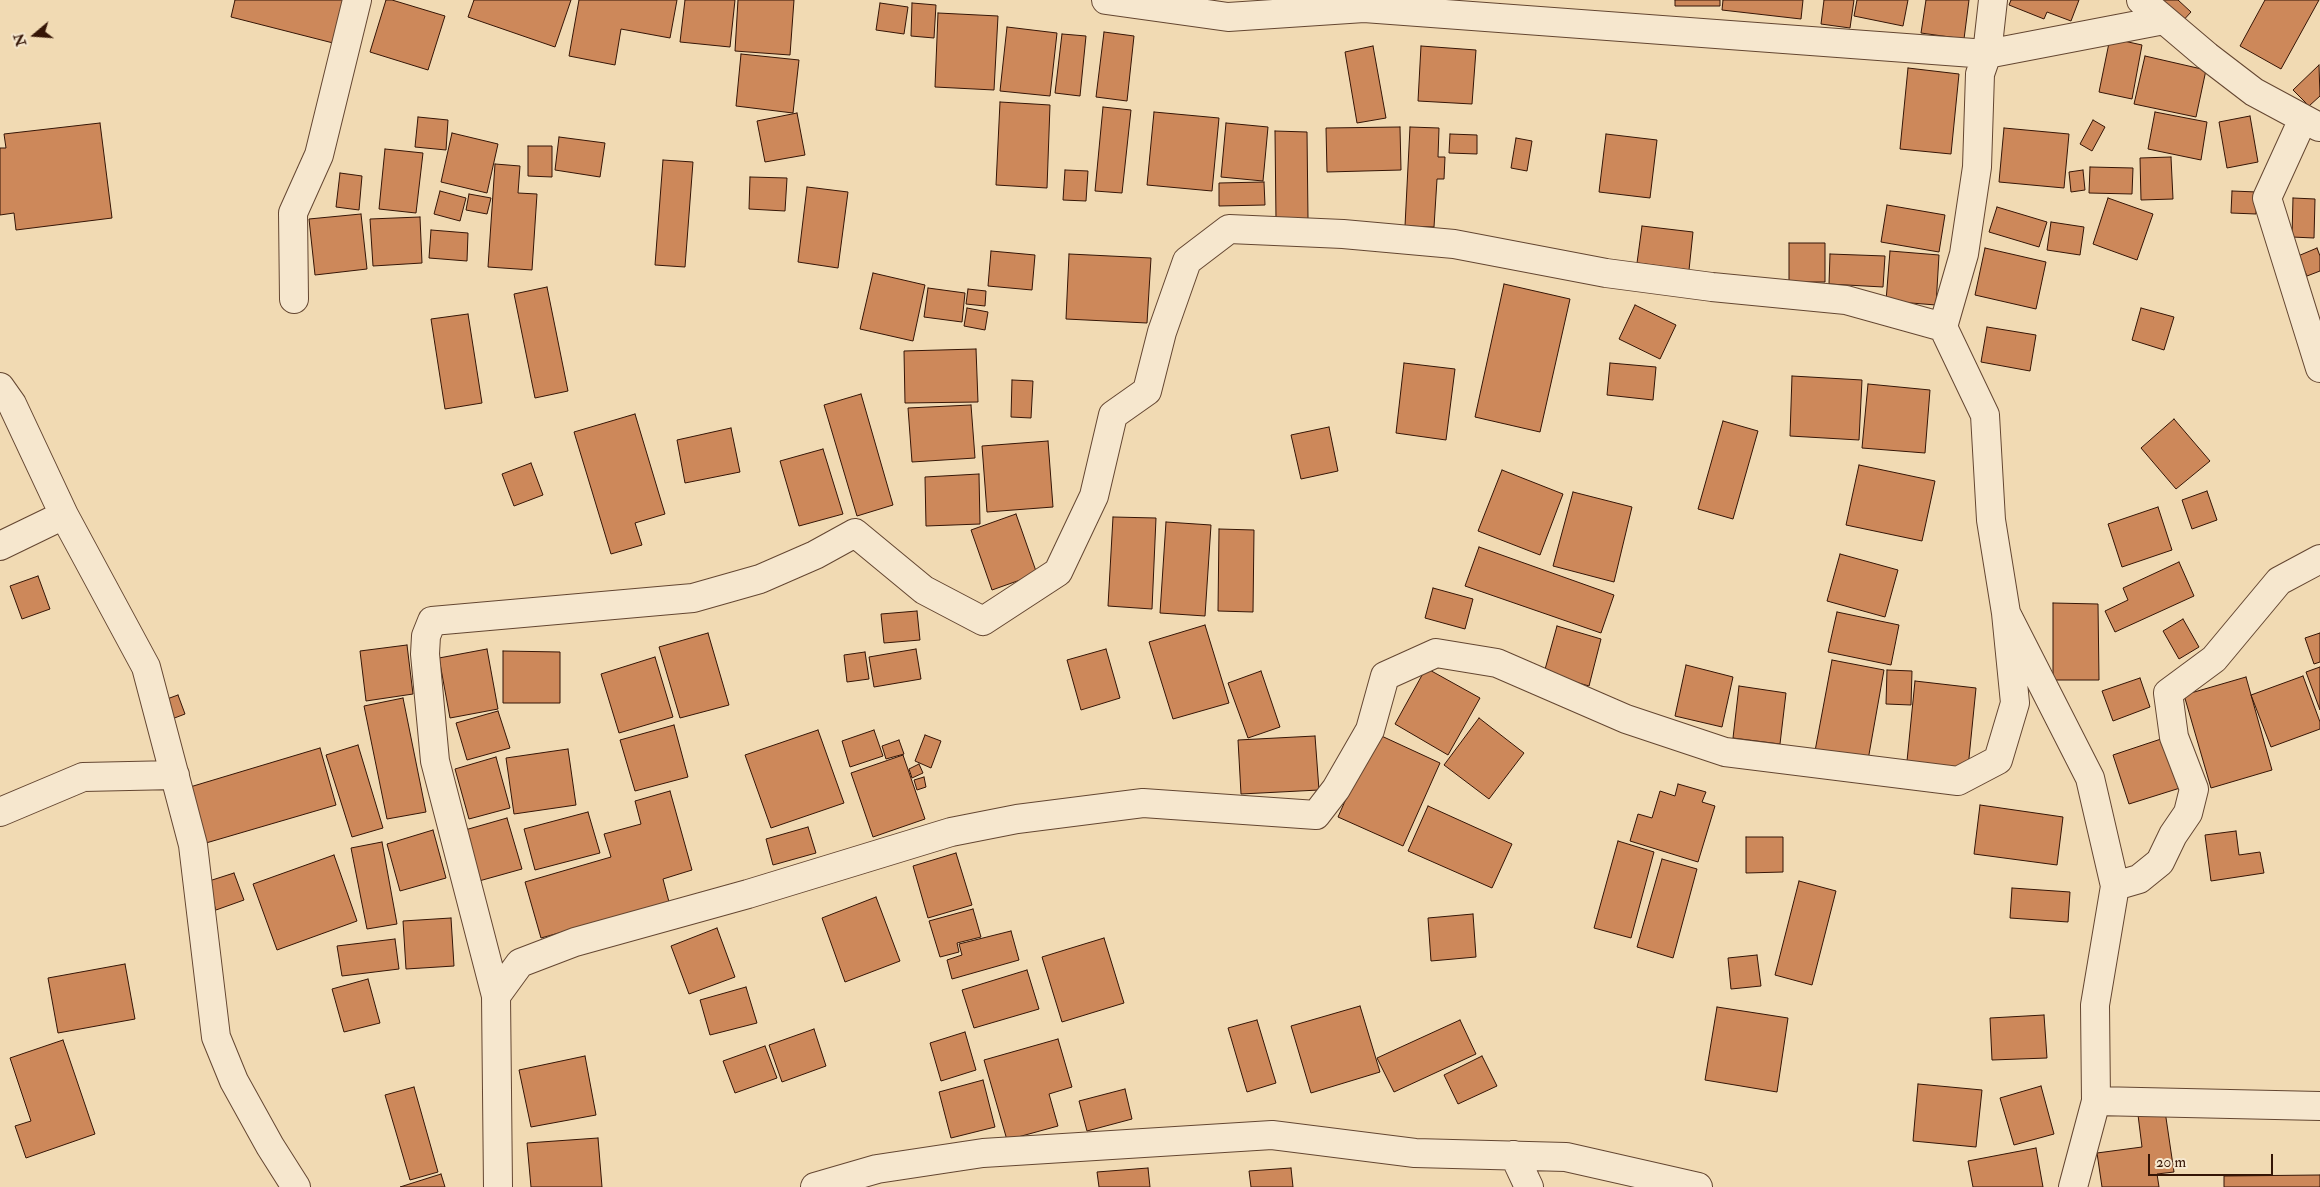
<!DOCTYPE html>
<html>
<head>
<meta charset="utf-8">
<style>
	body { margin:0 }
	#map { position:relative; width:2320px; height:1187px; overflow:hidden; background:#f1dab3; font-family:"IM FELL Double Pica",serif }
	canvas { display:block }
	.north { position:absolute; left:10px; top:10px; width:50px; height:50px; -webkit-text-stroke:4px #f6e7ce; paint-order:stroke; rotate:252deg; font-size:14px; font-weight:700; line-height:20px; text-align:center; color:#351506 }
	.north::after { content:''; display:block; margin:auto; width:18px; height:22px; background:#351506; clip-path:polygon(50% 0,100% 100%,50% 72%,0 100%) }
	.scale { position:absolute; left:2148px; top:1154px; width:125px; height:22px; box-sizing:border-box; border:2px solid #351506; border-top:0; padding-left:6px; font-size:15px; line-height:18px; white-space:nowrap; color:#351506; -webkit-text-stroke:4px #f6e7ce; paint-order:stroke }
</style>
</head>
<body>
<div id="map">
<canvas width="2320" height="1187"></canvas>
<div class="north">N</div>
<div class="scale">20 m</div>
</div>
<script>
const ctx = document.querySelector('canvas').getContext('2d');
ctx.lineJoin = 'round';
function fillPath(path, color) { ctx.fillStyle = color; ctx.fill(path, 'evenodd'); }
const poly = rows => new Path2D(rows.map(r => 'M' + r).join(''));
function trace(path, color, width, dash) { ctx.strokeStyle = color; ctx.lineWidth = width; ctx.lineCap = dash ? 'butt' : 'round'; ctx.setLineDash(dash || []); ctx.stroke(path); }
const building = poly([
	[235,0,342,0,347,1,337,44,231,17,235,0],
	[386,0,392,0,445,16,428,70,370,52,386,0],
	[474,0,571,0,555,47,468,17,474,0],
	[579,0,677,0,670,38,621,29,615,65,569,56,579,0],
	[685,0,735,0,730,47,680,42,685,0],
	[738,0,794,0,790,55,735,51,738,0],
	[1675,0,1720,0,1720,6,1675,6,1675,0],
	[1723,0,1803,0,1801,19,1722,10,1723,0],
	[1824,0,1854,0,1850,28,1821,24,1824,0],
	[1857,0,1908,0,1903,26,1854,16,1857,0],
	[1926,0,1969,0,1964,39,1921,33,1926,0],
	[2011,0,2079,0,2071,21,2047,12,2044,19,2009,5,2011,0],
	[2154,0,2178,0,2191,12,2180,24,2154,0],
	[2265,0,2319,0,2281,69,2240,46,2265,0],
	[880,3,908,7,904,34,876,30,880,3],
	[912,3,936,5,934,38,911,36,912,3],
	[938,13,998,16,994,90,935,87,938,13],
	[1007,27,1057,33,1050,96,1000,91,1007,27],
	[1104,32,1134,36,1127,101,1096,97,1104,32],
	[1062,34,1086,36,1080,96,1055,93,1062,34],
	[2110,38,2142,45,2132,99,2099,92,2110,38],
	[1373,46,1386,118,1357,123,1345,52,1373,46],
	[1421,46,1476,50,1472,104,1418,101,1421,46],
	[741,54,799,60,793,113,736,106,741,54],
	[2145,56,2206,70,2196,117,2134,104,2145,56],
	[2319,65,2320,96,2309,106,2293,90,2319,65],
	[1908,68,1959,74,1951,154,1900,149,1908,68],
	[1000,102,1050,105,1047,188,996,185,1000,102],
	[1103,107,1131,110,1122,193,1095,191,1103,107],
	[1154,112,1219,118,1212,191,1147,185,1154,112],
	[2155,112,2207,122,2201,160,2148,149,2155,112],
	[797,113,805,155,765,162,757,121,797,113],
	[2250,116,2258,162,2227,168,2219,122,2250,116],
	[418,117,448,120,446,150,415,147,418,117],
	[2093,120,2105,127,2092,151,2080,144,2093,120],
	[100,123,112,218,16,230,14,213,0,215,0,148,6,148,4,134,100,123],
	[1226,123,1268,127,1263,181,1221,177,1226,123],
	[1400,127,1401,170,1327,172,1326,128,1400,127],
	[1410,127,1439,128,1438,157,1445,157,1444,179,1437,179,1434,227,1405,226,1410,127],
	[2004,128,2069,134,2064,188,1999,182,2004,128],
	[1275,131,1307,132,1308,219,1276,220,1275,131],
	[452,133,498,144,487,193,441,182,452,133],
	[1450,134,1477,135,1477,154,1449,153,1450,134],
	[1606,134,1657,140,1650,198,1599,192,1606,134],
	[559,137,605,143,600,177,555,170,559,137],
	[1516,138,1532,141,1527,171,1511,168,1516,138],
	[528,146,552,146,552,177,528,176,528,146],
	[385,149,423,153,416,213,379,209,385,149],
	[2171,157,2173,199,2141,200,2140,158,2171,157],
	[663,160,693,162,685,267,655,265,663,160],
	[495,164,520,166,518,193,537,194,532,270,488,267,495,164],
	[2090,167,2133,168,2132,194,2089,193,2090,167],
	[1065,170,1088,171,1086,201,1063,200,1065,170],
	[2083,170,2085,190,2071,192,2069,172,2083,170],
	[340,173,362,176,359,210,336,207,340,173],
	[750,177,787,178,785,211,749,209,750,177],
	[1264,182,1265,205,1219,206,1219,183,1264,182],
	[807,187,848,192,838,268,798,262,807,187],
	[440,191,466,198,460,221,434,214,440,191],
	[2232,191,2257,192,2256,214,2231,213,2232,191],
	[469,194,491,198,487,214,466,210,469,194],
	[2108,198,2153,214,2137,260,2093,244,2108,198],
	[2293,198,2315,199,2314,238,2292,237,2293,198],
	[1887,205,1945,215,1939,252,1881,242,1887,205],
	[1997,207,2047,222,2039,247,1989,232,1997,207],
	[361,214,367,269,315,275,309,219,361,214],
	[420,217,422,263,373,266,370,219,420,217],
	[2051,222,2084,227,2080,255,2047,250,2051,222],
	[1642,226,1693,232,1689,270,1637,263,1642,226],
	[431,230,468,233,467,261,429,258,431,230],
	[1789,243,1825,243,1825,282,1789,282,1789,243],
	[1985,248,2046,262,2036,309,1975,295,1985,248],
	[2317,248,2320,256,2320,271,2307,276,2298,256,2317,248],
	[991,251,1035,255,1032,290,988,286,991,251],
	[1890,251,1939,255,1936,305,1886,301,1890,251],
	[1069,254,1151,258,1147,323,1066,319,1069,254],
	[1830,254,1885,256,1883,287,1829,284,1830,254],
	[873,273,925,285,913,341,860,329,873,273],
	[1504,284,1570,299,1540,432,1475,417,1504,284],
	[547,287,568,391,535,398,514,294,547,287],
	[928,288,965,293,962,322,924,317,928,288],
	[968,289,986,291,985,306,966,304,968,289],
	[1635,305,1676,325,1660,359,1619,339,1635,305],
	[967,308,988,312,985,330,964,326,967,308],
	[2141,308,2174,317,2164,350,2132,340,2141,308],
	[468,314,482,403,445,409,431,319,468,314],
	[1987,327,2036,335,2030,371,1981,362,1987,327],
	[976,349,978,402,905,403,904,351,976,349],
	[1404,363,1455,369,1446,440,1396,433,1404,363],
	[1610,363,1656,367,1653,400,1607,395,1610,363],
	[1792,376,1862,380,1859,440,1790,436,1792,376],
	[1012,380,1033,381,1031,418,1011,417,1012,380],
	[1868,384,1930,390,1925,453,1862,448,1868,384],
	[861,394,893,505,857,516,824,405,861,394],
	[971,405,975,458,912,462,908,408,971,405],
	[635,414,665,514,635,523,642,545,611,554,574,432,635,414],
	[2174,419,2210,461,2176,489,2141,448,2174,419],
	[1723,421,1758,431,1733,519,1698,509,1723,421],
	[1329,427,1338,471,1301,479,1291,435,1329,427],
	[731,428,740,472,685,483,677,440,731,428],
	[1048,441,1053,507,987,512,982,446,1048,441],
	[823,449,843,514,799,526,780,461,823,449],
	[531,463,543,495,514,506,502,474,531,463],
	[1859,465,1935,481,1922,541,1846,525,1859,465],
	[1502,470,1563,494,1540,555,1478,531,1502,470],
	[979,474,980,524,926,526,925,477,979,474],
	[2207,491,2217,520,2192,529,2182,500,2207,491],
	[1573,492,1632,507,1614,582,1553,566,1573,492],
	[2158,507,2172,550,2122,567,2108,524,2158,507],
	[1016,514,1037,574,992,590,971,530,1016,514],
	[1113,517,1156,518,1152,609,1108,606,1113,517],
	[1166,522,1211,525,1205,616,1160,613,1166,522],
	[1219,529,1254,530,1253,612,1218,611,1219,529],
	[1479,547,1614,595,1601,633,1465,586,1479,547],
	[1840,554,1898,570,1885,617,1827,601,1840,554],
	[2179,562,2194,596,2115,632,2105,611,2128,600,2123,588,2179,562],
	[38,576,50,609,22,619,10,586,38,576],
	[1433,588,1473,599,1465,629,1425,618,1433,588],
	[2053,603,2098,604,2099,680,2053,680,2053,603],
	[917,611,920,640,884,643,881,614,917,611],
	[1837,612,1899,625,1891,665,1828,652,1837,612],
	[2183,619,2199,647,2179,659,2163,631,2183,619],
	[1205,625,1229,703,1173,719,1149,642,1205,625],
	[1557,626,1601,639,1589,686,1544,673,1557,626],
	[708,633,729,705,680,718,659,647,708,633],
	[2320,633,2320,662,2314,664,2305,638,2320,633],
	[407,645,413,694,366,701,360,651,407,645],
	[487,649,498,709,450,718,439,658,487,649],
	[916,649,921,679,874,687,869,657,916,649],
	[1106,649,1120,698,1081,710,1067,660,1106,649],
	[503,651,560,652,560,703,503,703,503,651],
	[865,652,869,679,847,682,844,655,865,652],
	[655,657,673,717,619,733,601,674,655,657],
	[1832,660,1884,670,1868,760,1815,751,1832,660],
	[1686,665,1733,677,1722,727,1675,716,1686,665],
	[2320,667,2320,710,2306,672,2320,667],
	[1426,668,1480,698,1448,755,1395,724,1426,668],
	[1887,670,1912,671,1911,705,1886,704,1887,670],
	[1261,671,1280,727,1248,738,1228,683,1261,671],
	[2303,676,2320,722,2320,729,2271,747,2251,695,2303,676],
	[2246,677,2272,770,2211,788,2184,695,2246,677],
	[2140,678,2150,707,2113,721,2102,691,2140,678],
	[1915,681,1976,688,1968,768,1907,761,1915,681],
	[1739,686,1786,693,1780,744,1733,738,1739,686],
	[178,695,185,714,164,722,156,703,178,695],
	[403,698,426,812,387,819,364,706,403,698],
	[498,711,510,748,467,760,456,723,498,711],
	[1479,718,1524,753,1489,799,1444,765,1479,718],
	[674,725,688,777,635,791,620,740,674,725],
	[818,730,844,803,771,828,745,755,818,730],
	[874,730,883,756,850,767,842,741,874,730],
	[1375,733,1440,763,1403,846,1338,817,1375,733],
	[925,735,941,741,931,768,915,761,925,735],
	[1315,736,1319,790,1241,794,1238,740,1315,736],
	[2164,738,2180,788,2129,804,2113,755,2164,738],
	[899,740,904,754,886,759,882,746,899,740],
	[358,745,383,828,352,837,326,755,358,745],
	[320,748,336,805,206,843,190,787,320,748],
	[568,749,576,805,514,814,506,758,568,749],
	[903,755,925,819,873,837,851,773,903,755],
	[496,757,510,808,469,819,455,769,496,757],
	[919,764,923,773,912,778,909,769,919,764],
	[924,777,926,787,917,790,914,780,924,777],
	[1678,784,1706,792,1702,802,1715,806,1698,862,1630,841,1638,814,1652,818,1660,791,1675,796,1678,784],
	[670,791,692,870,663,879,669,902,541,938,525,882,611,857,604,834,641,824,635,801,670,791],
	[1980,805,2063,817,2057,865,1974,854,1980,805],
	[1428,806,1512,844,1492,888,1408,851,1428,806],
	[588,812,600,853,535,870,524,829,588,812],
	[507,818,522,869,479,881,465,830,507,818],
	[808,827,816,853,773,865,766,839,808,827],
	[433,830,446,878,400,891,387,844,433,830],
	[2236,831,2239,855,2260,852,2264,873,2211,881,2205,835,2236,831],
	[1746,837,1783,837,1783,872,1746,873,1746,837],
	[1618,841,1654,852,1631,938,1594,928,1618,841],
	[382,842,397,924,367,929,351,848,382,842],
	[956,853,972,905,928,918,913,866,956,853],
	[334,855,357,921,277,950,253,884,334,855],
	[1662,859,1697,869,1673,958,1637,947,1662,859],
	[234,873,244,900,216,910,206,882,234,873],
	[1799,881,1836,891,1812,985,1775,975,1799,881],
	[2012,888,2070,892,2068,922,2010,918,2012,888],
	[876,897,900,961,845,982,822,918,876,897],
	[973,909,981,937,957,943,959,952,940,957,929,921,973,909],
	[1473,914,1476,957,1431,961,1428,918,1473,914],
	[451,918,454,966,406,969,403,921,451,918],
	[717,928,735,977,689,994,671,946,717,928],
	[1011,931,1019,960,952,979,947,960,962,955,959,944,1011,931],
	[1104,938,1124,1003,1062,1022,1042,957,1104,938],
	[395,939,399,969,342,976,337,946,395,939],
	[1757,955,1761,986,1731,989,1728,958,1757,955],
	[125,964,135,1019,58,1033,48,978,125,964],
	[1027,970,1039,1009,974,1028,962,990,1027,970],
	[368,979,380,1023,344,1032,332,989,368,979],
	[746,987,757,1023,710,1035,700,1000,746,987],
	[1360,1006,1380,1072,1311,1093,1291,1026,1360,1006],
	[1717,1007,1788,1018,1777,1092,1705,1080,1717,1007],
	[2044,1015,2047,1058,1992,1060,1990,1018,2044,1015],
	[1257,1020,1276,1083,1247,1092,1228,1028,1257,1020],
	[1460,1020,1476,1054,1394,1092,1377,1058,1460,1020],
	[814,1029,826,1066,782,1082,769,1045,814,1029],
	[965,1032,976,1070,941,1081,930,1043,965,1032],
	[1058,1039,1072,1087,1049,1094,1058,1126,1007,1140,984,1060,1058,1039],
	[63,1040,95,1134,26,1158,15,1126,31,1121,10,1058,63,1040],
	[765,1046,777,1078,735,1093,723,1061,765,1046],
	[585,1056,596,1115,531,1127,519,1070,585,1056],
	[1482,1056,1497,1086,1458,1104,1444,1075,1482,1056],
	[983,1080,995,1127,951,1138,939,1092,983,1080],
	[1918,1084,1982,1090,1976,1147,1913,1141,1918,1084],
	[2041,1086,2054,1134,2014,1145,2000,1098,2041,1086],
	[414,1087,438,1172,410,1180,385,1095,414,1087],
	[1125,1089,1132,1119,1087,1131,1079,1101,1125,1089],
	[2165,1111,2174,1172,2157,1174,2159,1187,2102,1187,2097,1153,2142,1147,2138,1115,2165,1111],
	[598,1138,602,1187,531,1187,527,1143,598,1138],
	[2036,1148,2043,1187,1973,1187,1968,1161,2036,1148],
	[1148,1168,1150,1187,1099,1187,1097,1172,1148,1168],
	[1291,1168,1293,1187,1251,1187,1249,1171,1291,1168],
	[441,1174,445,1187,400,1187,441,1174],
	[2320,1175,2320,1187,2224,1187,2224,1176,2320,1175]
]);
const minor = poly([
	[1106,0,1228,17,1364,8,1987,54,2164,20],
	[1993,0,1987,54,1980,74,1977,167,1964,254,1943,327,1985,415,1991,520,2006,613,2090,778,2115,886,2095,1005,2096,1101,2073,1187],
	[2141,0,2207,56,2254,92,2319,127],
	[2303,119,2267,198,2320,368],
	[294,299,293,213,319,155,357,0],
	[0,387,12,404,64,515,146,667,193,845,216,1037,234,1081,270,1146,296,1187],
	[0,546,64,515],
	[0,812,83,777,175,775],
	[2115,886,2139,879,2160,862,2173,835,2188,813,2194,789,2174,737,2168,693,2214,659,2279,581,2320,559],
	[496,996,435,761,425,654,426,636,432,621,693,598,760,579,815,555,855,533,924,590,983,621,1058,572,1094,496,1113,415,1147,391,1162,332,1187,261,1229,229,1343,234,1454,244,1606,273,1712,287,1846,300,1943,327],
	[2096,1101,2320,1106],
	[1514,1155,1529,1187],
	[498,1187,496,996,520,963,575,942,748,894,951,832,1017,819,1143,803,1316,815,1336,789,1370,730,1385,676,1436,653,1497,663,1626,719,1725,752,1958,781,1998,760,2015,703,2006,613],
	[815,1187,877,1169,983,1153,1272,1135,1415,1153,1566,1157,1698,1187]
]);
fillPath(building, '#cd885a');
trace(building, '#351506', 1);
trace(minor, '#644631', 30);
trace(minor, '#f6e7ce', 28);
</script>
</body>
</html>
